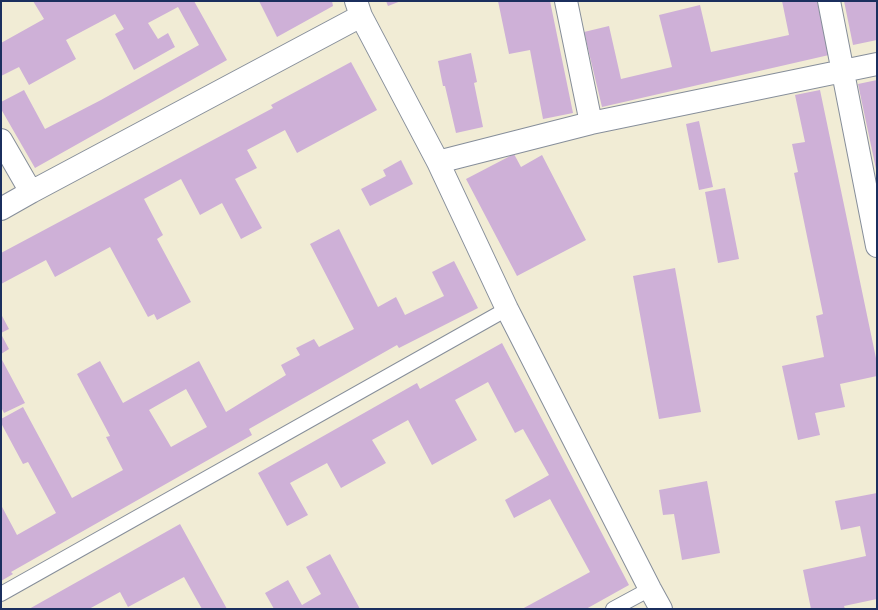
<!DOCTYPE html>
<html>
<head>
<meta charset="utf-8">
<style>
	body { margin:0 }
	#map { position:relative; width:878px; height:610px; overflow:hidden; background:#f1ecd5; font-family:Itim,sans-serif }
	canvas { display:block }
	.frame { position:absolute; inset:0; border:2px solid #1b2f5e; pointer-events:none }
</style>
</head>
<body>
<div id="map">
<canvas width="878" height="610"></canvas>
<div class="frame"></div>
</div>
<script>
const ctx = document.querySelector('canvas').getContext('2d');
ctx.lineJoin = 'round';
function fillPath(path, color) { ctx.fillStyle = color; ctx.fill(path, 'evenodd'); }
const poly = rows => new Path2D(rows.map(r => 'M' + r).join(''));
function trace(path, color, width, dash) { ctx.strokeStyle = color; ctx.lineWidth = width; ctx.lineCap = dash ? 'butt' : 'round'; ctx.setLineDash(dash || []); ctx.stroke(path); }
const building = poly([
	[33,1,194,1,227,60,35,168,1,109,1,102,24,90,45,129,101,100,199,45,178,7,148,23,158,39,168,33,175,47,134,70,115,34,124,29,115,14,66,40,76,59,29,85,19,67,1,76,1,43,44,19],
	[259,1,332,1,333,6,277,37],
	[386,1,401,1,388,6],
	[498,1,550,1,573,113,543,119,530,50,509,54],
	[782,1,817,1,829,55,602,107,584,32,609,26,621,79,672,67,659,15,700,5,711,52,789,35],
	[844,1,877,1,877,40,853,45],
	[471,53,477,82,474,83,483,127,456,133,445,86,443,86,438,61],
	[351,62,377,110,297,153,285,130,247,150,257,168,235,179,262,228,241,239,222,203,200,215,181,179,144,199,163,235,157,239,191,302,157,320,154,314,148,317,110,247,55,277,46,260,1,284,1,253,273,108,271,105],
	[877,80,877,169,876,169,858,84],
	[820,90,877,363,877,376,840,384,845,407,815,413,820,435,798,440,782,366,824,357,816,316,823,314,794,173,798,172,792,144,805,142,795,95],
	[699,121,713,187,699,190,686,124],
	[514,154,521,167,542,155,586,240,517,276,466,179],
	[401,160,413,184,370,206,361,189,386,176,383,170],
	[725,188,739,259,718,263,705,192],
	[339,229,378,307,396,297,405,315,444,296,432,272,454,261,478,308,399,348,397,345,249,429,252,435,11,572,13,574,1,581,1,505,17,535,56,513,28,462,23,464,1,423,1,419,23,407,72,498,123,470,106,437,110,436,77,374,100,361,123,403,199,361,226,412,286,375,281,365,300,355,296,348,314,339,319,347,354,329,310,244],
	[186,389,207,427,171,447,149,410],
	[675,268,701,412,659,419,633,276],
	[1,314,9,329,1,333],
	[1,334,9,349,1,354],
	[502,343,629,585,586,609,522,609,590,572,550,499,514,518,505,500,549,475,523,429,515,433,488,382,455,400,477,440,432,465,408,420,372,440,386,463,341,488,327,463,290,483,308,515,287,526,258,473,417,383,420,389],
	[1,358,25,403,4,413,1,407],
	[707,481,720,553,682,560,674,514,663,515,659,490],
	[877,493,877,599,844,606,845,609,811,609,803,570,866,556,860,526,841,530,835,501],
	[180,524,227,609,202,609,184,577,128,607,120,592,89,609,29,609],
	[330,554,360,609,274,609,265,593,288,580,302,605,321,594,306,567]
]);
const lane = poly([
	[1,594,507,309],
	[613,609,650,589]
]);
const street = poly([
	[356,1,361,16,438,162,507,309,650,589,661,609],
	[566,1,591,123],
	[829,1,877,246],
	[1,140,31,192],
	[438,162,591,123,877,64],
	[1,209,31,192,361,16]
]);
fillPath(building, '#ceb0d7');
trace(lane, '#868e9a', 16);
trace(street, '#868e9a', 24);
trace(lane, '#fff', 14);
trace(street, '#fff', 22);
</script>
</body>
</html>
